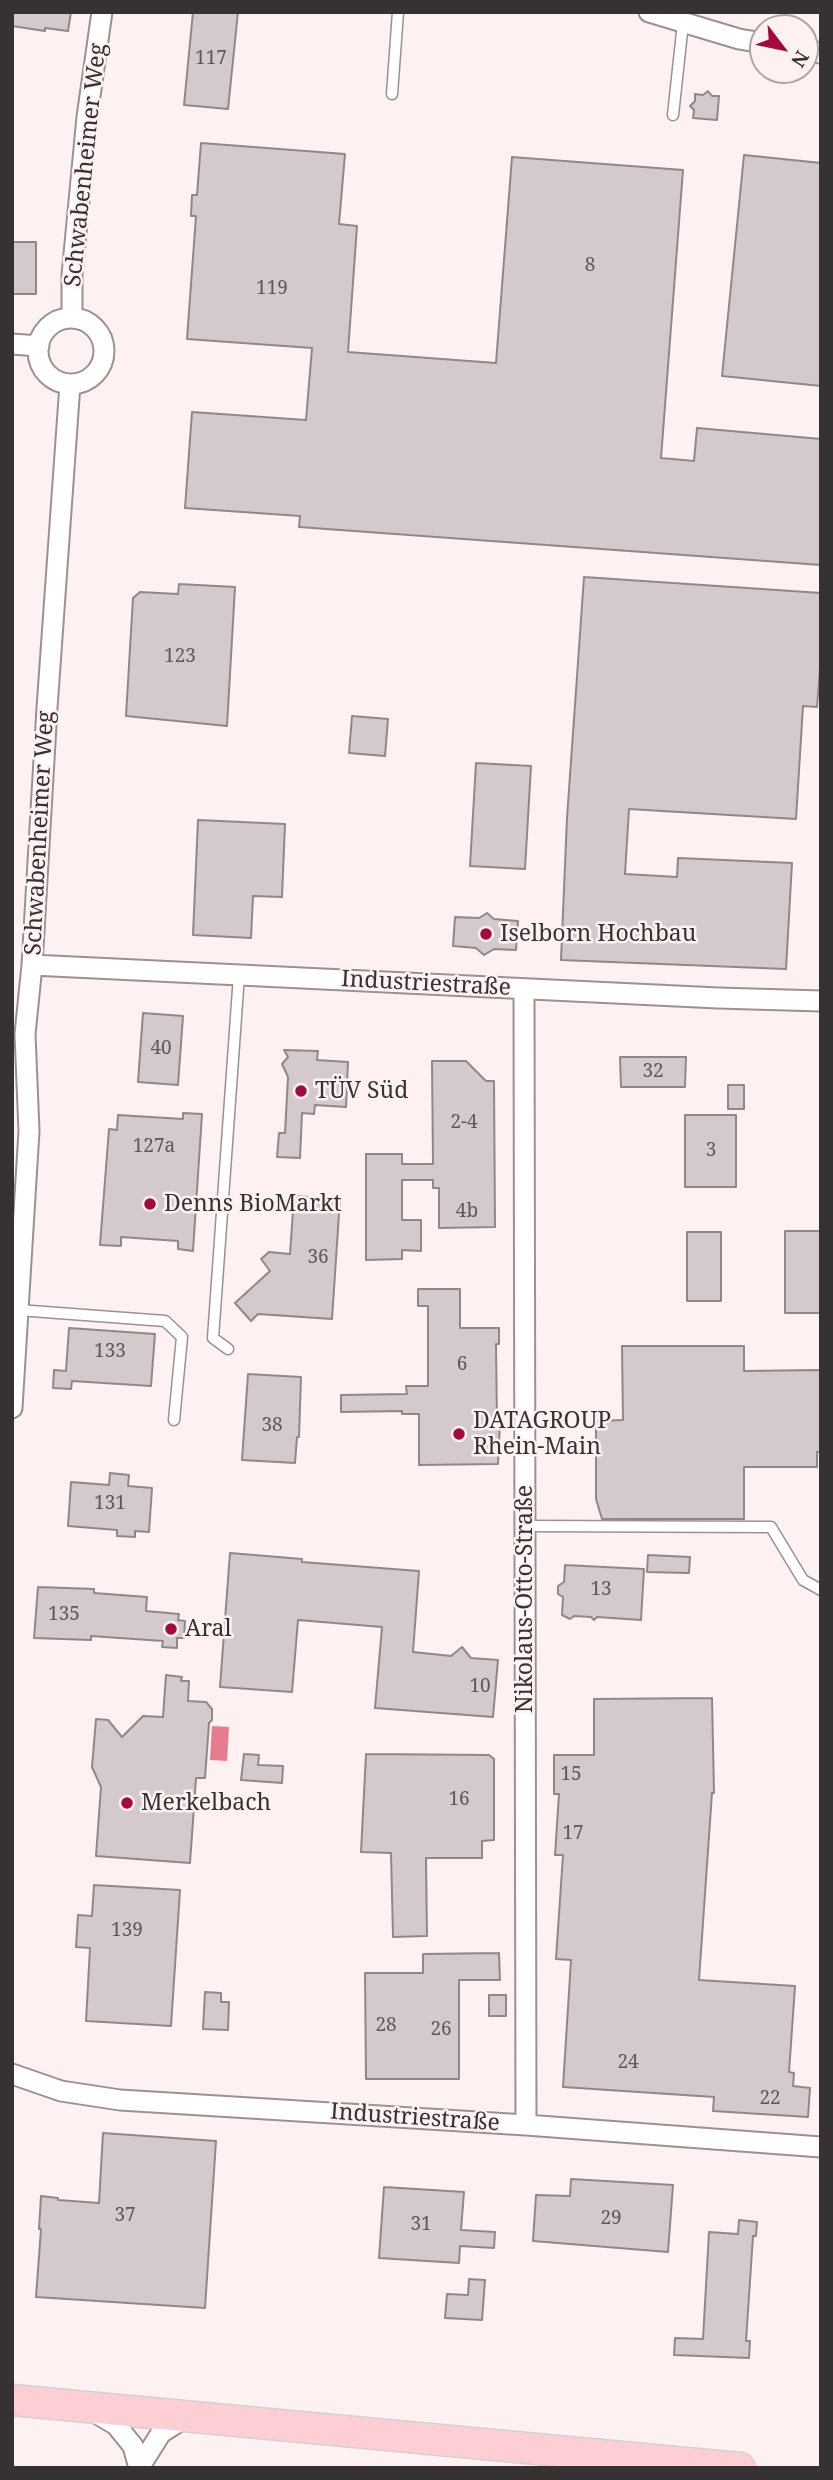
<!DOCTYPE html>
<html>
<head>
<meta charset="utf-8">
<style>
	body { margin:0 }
	#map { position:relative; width:833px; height:2480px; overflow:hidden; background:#fdf1f2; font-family:"Noto Serif",serif }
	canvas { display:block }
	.frame { position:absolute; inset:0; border:14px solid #363232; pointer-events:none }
	.north { position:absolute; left:749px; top:14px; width:70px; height:70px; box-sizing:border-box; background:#fdf1f2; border:2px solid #ada5a5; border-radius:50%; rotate:122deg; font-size:19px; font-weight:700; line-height:28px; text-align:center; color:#363232 }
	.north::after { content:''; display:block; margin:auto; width:24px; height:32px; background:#a40940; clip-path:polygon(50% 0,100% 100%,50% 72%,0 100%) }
</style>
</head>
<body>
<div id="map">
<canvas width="833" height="2480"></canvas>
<div class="frame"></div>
<div class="north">N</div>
</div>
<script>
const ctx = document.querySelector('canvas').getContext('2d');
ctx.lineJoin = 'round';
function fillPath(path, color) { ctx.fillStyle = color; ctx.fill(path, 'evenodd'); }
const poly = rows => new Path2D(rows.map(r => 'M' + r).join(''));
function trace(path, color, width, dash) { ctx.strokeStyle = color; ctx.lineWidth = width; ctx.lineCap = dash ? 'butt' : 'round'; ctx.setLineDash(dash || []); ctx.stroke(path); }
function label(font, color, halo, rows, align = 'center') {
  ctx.font = font + ' "Noto Serif",serif'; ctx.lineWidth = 5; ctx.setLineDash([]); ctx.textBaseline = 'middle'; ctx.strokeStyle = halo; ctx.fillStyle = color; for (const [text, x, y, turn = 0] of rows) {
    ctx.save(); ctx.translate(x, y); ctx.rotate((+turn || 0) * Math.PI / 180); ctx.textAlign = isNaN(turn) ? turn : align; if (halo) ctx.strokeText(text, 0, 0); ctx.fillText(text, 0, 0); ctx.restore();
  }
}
const water = poly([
	[212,1726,229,1727,227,1761,210,1760]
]);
const building = poly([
	[12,12,71,12,68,31,45,28,45,31,12,26,12,12],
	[193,12,238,12,228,109,184,105,193,12],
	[708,91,712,96,719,96,717,120,693,118,694,110,690,106,695,101,695,94,703,95,708,91],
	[201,143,345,154,339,224,357,226,348,352,496,363,512,157,683,170,661,458,694,461,697,428,821,439,821,565,299,527,300,516,185,508,192,412,306,420,312,348,187,339,196,216,191,216,192,195,197,195,201,143],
	[744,155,821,163,821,386,722,376,744,155],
	[12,242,36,242,36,294,12,294,12,242],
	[584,577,821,593,821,657,817,707,803,706,796,819,629,809,625,874,677,877,678,858,792,863,786,969,561,960,567,818,584,577],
	[179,584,235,587,227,726,126,716,133,598,140,592,178,594,179,584],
	[352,716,388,719,385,756,349,753,352,716],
	[476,763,531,766,525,869,470,866,476,763],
	[198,820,285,824,282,897,253,896,251,938,193,935,198,820],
	[487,913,494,919,518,921,516,950,494,949,484,955,476,948,453,946,455,917,479,918,487,913],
	[143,1013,183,1016,178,1085,138,1082,143,1013],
	[284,1050,318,1051,317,1060,348,1062,346,1107,315,1105,314,1114,302,1113,300,1158,277,1157,279,1133,285,1133,288,1077,282,1064,288,1057,284,1050],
	[620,1057,686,1057,685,1087,621,1087,620,1057],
	[432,1061,466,1061,486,1081,494,1081,495,1227,439,1228,439,1188,433,1188,433,1180,402,1180,402,1220,421,1220,421,1251,402,1250,402,1259,366,1260,366,1154,402,1154,402,1164,433,1164,432,1061],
	[728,1085,744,1085,744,1109,728,1109,728,1085],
	[183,1113,202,1114,193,1251,178,1249,178,1241,121,1237,121,1246,100,1245,109,1129,117,1130,118,1115,183,1119,183,1113],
	[685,1115,736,1115,736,1187,685,1187,685,1115],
	[294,1196,340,1199,332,1319,258,1314,251,1321,235,1303,270,1271,261,1259,269,1252,290,1254,294,1196],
	[785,1231,821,1231,821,1313,785,1313,785,1231],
	[687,1232,721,1232,721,1301,687,1301,687,1232],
	[418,1289,460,1289,460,1328,499,1328,499,1344,496,1344,497,1423,500,1423,498,1464,419,1465,419,1414,402,1414,402,1411,341,1412,341,1395,407,1394,406,1386,428,1386,428,1306,418,1306,418,1289],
	[69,1328,155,1334,151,1386,72,1381,71,1389,53,1388,54,1370,66,1371,69,1328],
	[622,1346,744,1346,744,1371,821,1370,821,1452,817,1452,817,1467,744,1467,744,1519,602,1519,596,1499,596,1421,623,1420,622,1346],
	[248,1374,301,1377,299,1437,297,1437,295,1463,242,1460,248,1374],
	[110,1473,129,1475,128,1486,152,1488,149,1532,135,1531,135,1537,117,1536,117,1530,68,1526,71,1482,109,1485,110,1473],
	[230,1553,302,1559,302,1562,419,1571,413,1652,451,1656,462,1647,471,1658,498,1660,493,1717,375,1708,382,1627,298,1620,292,1692,220,1687,230,1553],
	[648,1555,690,1557,689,1573,647,1572,648,1555],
	[565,1565,644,1569,641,1620,597,1617,594,1620,591,1617,574,1616,570,1619,562,1615,563,1597,558,1594,558,1586,564,1582,565,1565],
	[38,1587,94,1589,94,1593,147,1597,146,1611,179,1614,178,1620,185,1621,184,1638,177,1638,177,1648,162,1647,163,1641,91,1636,91,1640,34,1638,38,1587],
	[166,1675,182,1677,181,1681,189,1681,188,1701,206,1702,212,1709,212,1720,209,1723,205,1778,196,1778,190,1863,96,1856,101,1787,92,1767,96,1719,108,1720,122,1737,143,1716,163,1717,166,1675],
	[712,1698,714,1793,712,1793,699,1980,795,1986,789,2072,794,2073,793,2086,810,2088,808,2117,713,2111,714,2097,563,2087,571,1960,556,1959,563,1855,555,1855,559,1794,554,1794,554,1755,594,1755,594,1699,712,1698],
	[244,1754,259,1755,258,1765,283,1766,282,1783,241,1780,244,1754],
	[366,1754,489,1755,494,1759,494,1840,482,1841,482,1858,426,1858,427,1936,393,1937,391,1853,361,1852,366,1754],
	[94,1885,180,1890,171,2026,86,2021,90,1948,76,1947,78,1915,92,1916,94,1885],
	[499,1953,500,1980,459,1980,459,2079,366,2079,365,1973,423,1973,423,1954,499,1953],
	[205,1992,221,1993,221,2002,229,2002,228,2030,203,2029,205,1992],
	[489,1995,506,1995,506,2016,489,2016,489,1995],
	[103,2133,216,2141,205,2308,36,2297,41,2229,39,2229,41,2196,58,2198,58,2200,99,2203,103,2133],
	[571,2179,673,2185,668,2252,533,2241,536,2195,570,2196,571,2179],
	[384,2187,464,2192,461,2230,495,2232,494,2248,460,2246,459,2263,379,2258,384,2187],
	[739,2220,757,2222,756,2236,753,2236,746,2341,750,2341,749,2358,674,2355,675,2338,703,2339,709,2232,738,2234,739,2220],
	[469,2279,485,2280,482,2320,445,2318,447,2294,468,2295,469,2279]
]);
const service = poly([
	[392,94,398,12],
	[673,115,683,23],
	[18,1310,165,1321,182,1337,174,1420],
	[228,1349,213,1338,239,975],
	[525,1526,771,1527,803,1580,821,1590]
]);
const minor = poly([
	[649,12,739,39,763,43],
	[805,51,821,53],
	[72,318,72,275,87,117,102,12],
	'38 351a33 33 0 1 1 66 0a33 33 0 1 1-66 0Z',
	[12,344,39,346],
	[32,965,718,998,821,1001],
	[524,989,526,2125],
	[12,1408,29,1131,25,1034,32,965,47,708,70,384],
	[12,2074,61,2091,120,2100,526,2125,821,2147],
	[96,2413,116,2425,133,2446,139,2468],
	[139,2468,161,2433,186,2417]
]);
const primary = poly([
	[12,2400,740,2468]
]);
const markers = [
	[486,934,7,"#a40940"],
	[301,1091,7,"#a40940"],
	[150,1204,7,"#a40940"],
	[459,1434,7,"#a40940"],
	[171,1629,7,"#a40940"],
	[127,1803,7,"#a40940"]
];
const numberNames = [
	["117",211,59],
	["8",590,266],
	["119",272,289],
	["123",180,657],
	["40",161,1049],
	["32",653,1072],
	["2-4",464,1123],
	["127a",154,1147],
	["3",711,1151],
	["4b",467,1212],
	["36",318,1258],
	["133",110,1352],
	["6",462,1365],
	["38",272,1426],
	["131",110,1504],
	["13",601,1590],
	["135",64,1615],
	["10",480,1687],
	["15",571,1775],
	["16",459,1800],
	["17",573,1834],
	["139",127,1931],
	["28",386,2026],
	["26",441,2030],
	["24",628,2063],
	["22",770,2099],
	["37",125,2216],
	["29",611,2219],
	["31",421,2225]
];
const streetNames = [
	["Schwabenheimer Weg",86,165,-84],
	["Schwabenheimer Weg",40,833,-87],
	["Industriestraße",426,984,3],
	["Nikolaus-Otto-Straße",525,1599,-90],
	["Industriestraße",415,2118,4]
];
const poiNames = [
	["Iselborn Hochbau",500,934],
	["TÜV Süd",315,1091],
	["Denns BioMarkt",164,1204],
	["DATAGROUP",473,1421],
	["Rhein-Main",473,1447],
	["Aral",185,1629],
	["Merkelbach",141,1803]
];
fillPath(water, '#e57d8e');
fillPath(building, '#d5cacb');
trace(building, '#928788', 2);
trace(service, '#9c9192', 13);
trace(minor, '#9c9192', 23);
trace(primary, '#d3d2d2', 33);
trace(service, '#fff', 10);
trace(minor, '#fff', 19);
trace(primary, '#fdced4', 30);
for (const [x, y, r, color] of markers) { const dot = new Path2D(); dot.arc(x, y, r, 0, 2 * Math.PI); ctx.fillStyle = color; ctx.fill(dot); trace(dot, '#fdf1f2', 2.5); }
label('19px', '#5e5858', null, numberNames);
label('23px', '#363232', '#fdf1f2', streetNames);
label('23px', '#363232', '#fdf1f2', poiNames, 'left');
</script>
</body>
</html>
